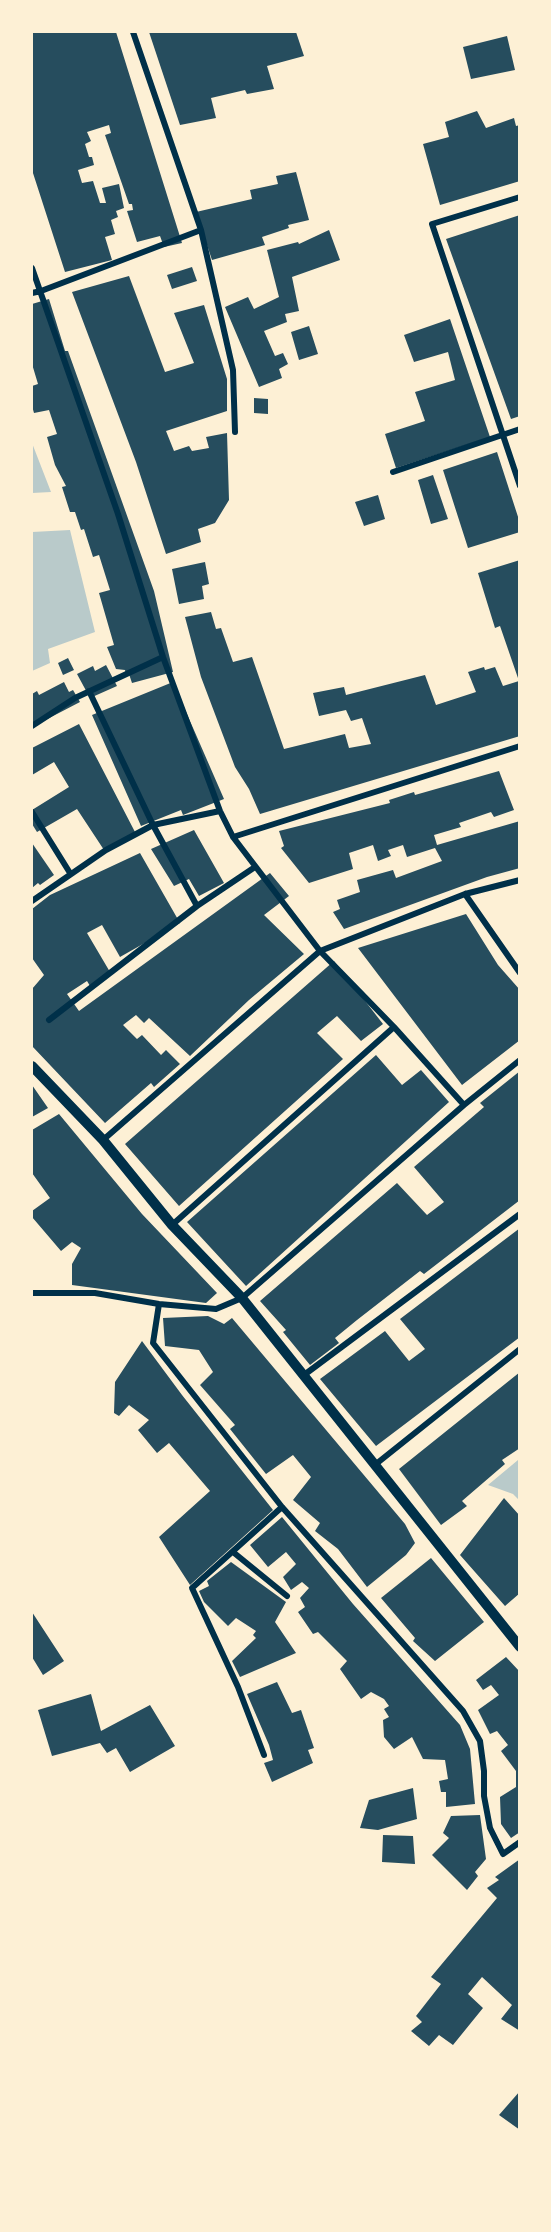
<!DOCTYPE html>
<html>
<head>
<meta charset="utf-8">
<style>
	body { margin:0 }
	#map { position:relative; width:551px; height:2232px; overflow:hidden; background:#fdf0d5; font-family:"Sofia Sans Condensed",sans-serif }
	canvas { display:block }
	.frame { position:absolute; inset:0; border:33px solid #fdf0d5; pointer-events:none }
</style>
</head>
<body>
<div id="map">
<canvas width="551" height="2232"></canvas>
<div class="frame"></div>
</div>
<script>
const ctx = document.querySelector('canvas').getContext('2d');
ctx.lineJoin = 'round';
function fillPath(path, color) { ctx.fillStyle = color; ctx.fill(path, 'evenodd'); }
const poly = rows => new Path2D(rows.map(r => 'M' + r).join(''));
function trace(path, color, width, dash) { ctx.strokeStyle = color; ctx.lineWidth = width; ctx.lineCap = dash ? 'butt' : 'round'; ctx.setLineDash(dash || []); ctx.stroke(path); }
const green = poly([
	[32,443,51,492,32,493],
	[70,530,95,632,48,649,50,663,32,671,32,532],
	[518,1460,520,1461,519,1500,513,1494,488,1485]
]);
const building = poly([
	[32,32,116,32,182,243,164,247,160,236,137,242,127,211,133,210,132,204,129,204,105,135,111,133,109,125,87,132,91,141,85,144,89,157,92,157,94,165,78,170,82,183,93,181,100,203,106,203,102,188,119,184,124,208,116,211,118,217,111,220,115,234,105,237,112,260,65,272,32,170],
	[149,32,296,32,304,56,267,66,274,89,247,94,245,90,211,98,216,118,180,125],
	[507,36,515,70,471,79,463,47],
	[477,111,486,128,514,118,516,126,520,125,520,181,440,205,423,144,449,137,445,122],
	[296,172,309,220,288,225,289,228,262,237,265,245,212,260,196,212,252,199,250,190,278,184,276,176],
	[520,215,520,416,511,419,446,239],
	[329,230,340,260,292,277,299,311,285,314,287,322,264,331,275,356,283,353,288,364,279,369,282,378,259,387,225,307,248,297,254,309,279,297,267,250,298,242,299,244],
	[192,267,197,281,172,289,167,275],
	[129,276,165,372,194,363,174,313,204,305,227,379,227,411,166,431,174,451,189,446,192,451,209,448,206,437,227,433,229,500,215,523,198,529,201,542,166,554,136,462,72,292],
	[49,299,65,351,68,351,154,591,173,672,132,683,129,674,126,675,125,670,116,669,107,647,114,645,99,593,110,590,99,555,93,557,84,529,81,530,75,512,70,512,62,487,66,486,55,465,47,437,57,434,49,410,34,413,32,406,32,386,38,384,32,364,32,304],
	[450,319,490,437,396,468,385,434,425,421,415,392,455,380,448,352,414,362,404,335],
	[309,326,318,354,299,360,291,332],
	[254,398,268,399,268,414,254,413],
	[497,452,520,523,520,532,468,548,443,470],
	[433,475,448,519,431,524,418,480],
	[378,495,385,519,364,526,355,502],
	[520,560,520,736,260,814,249,789,235,767,201,677,185,617,211,612,216,629,221,628,233,662,252,657,284,749,345,734,349,748,371,744,362,718,351,721,346,710,319,716,313,693,344,687,346,695,425,675,436,705,476,692,468,672,484,667,485,670,495,667,503,686,519,681,500,626,495,628,478,573],
	[205,562,209,584,202,586,204,599,179,604,172,569],
	[68,658,74,670,63,675,58,663],
	[106,665,117,686,90,698,77,674,93,666,95,671],
	[64,682,69,692,73,690,80,702,32,727,32,694,37,691,39,695],
	[173,682,224,799,183,815,181,810,141,826,92,715],
	[79,724,135,832,104,850,77,809,37,832,32,824,32,810,69,787,54,762,32,775,32,748],
	[499,771,514,810,494,817,491,812,459,823,461,827,434,835,437,845,520,821,520,868,487,877,344,929,333,912,340,909,337,900,360,892,357,880,393,870,396,878,442,861,435,848,407,857,403,845,388,850,391,856,378,861,373,845,349,853,353,869,309,883,281,848,284,846,279,831,390,803,389,800,414,792,415,795],
	[194,830,224,883,199,896,189,879,174,886,151,849],
	[32,843,54,875,40,885,38,883,32,888],
	[140,853,180,923,120,957,102,925,87,933,110,972,90,986,87,981,67,994,79,1011,270,873,289,896,264,915,304,954,249,1000,190,1056,149,1018,144,1023,136,1015,123,1025,137,1039,142,1035,161,1055,166,1050,180,1064,154,1087,151,1083,105,1123,32,1046,32,989,44,975,32,958,32,909,50,895],
	[466,914,498,965,520,990,520,1040,462,1085,358,948],
	[334,961,383,1024,361,1041,337,1016,317,1033,343,1059,179,1206,125,1144],
	[376,1055,402,1085,421,1070,449,1102,246,1286,187,1222],
	[520,1071,520,1200,424,1274,420,1271,357,1320,335,1338,339,1343,310,1365,283,1332,286,1330,260,1301,397,1183,427,1215,444,1202,414,1167,484,1107,480,1103],
	[32,1085,48,1108,32,1117],
	[59,1114,142,1214,217,1293,206,1303,72,1285,72,1264,81,1248,72,1242,61,1251,32,1217,32,1211,50,1198,32,1173,32,1130],
	[520,1228,520,1337,376,1446,320,1379,385,1331,409,1361,425,1349,400,1319],
	[208,1316,224,1324,232,1318,405,1524,415,1543,406,1555,367,1587,338,1549,315,1531,320,1523,293,1500,311,1477,293,1455,266,1474,230,1429,235,1425,200,1385,213,1372,199,1350,165,1346,163,1318],
	[142,1341,182,1395,273,1510,190,1585,159,1537,210,1491,169,1443,157,1453,138,1430,149,1420,129,1405,119,1416,114,1413,115,1382],
	[520,1372,520,1448,502,1460,505,1464,462,1501,467,1506,441,1525,399,1469],
	[504,1498,520,1516,520,1593,505,1606,460,1555],
	[282,1517,353,1604,460,1725,470,1749,475,1804,446,1807,446,1792,441,1792,439,1781,448,1779,445,1760,423,1759,412,1737,394,1749,384,1737,383,1720,389,1717,384,1709,389,1706,384,1699,371,1692,361,1699,340,1669,347,1661,318,1632,313,1634,298,1612,305,1607,300,1598,309,1588,302,1582,291,1590,283,1577,296,1564,286,1552,268,1567,250,1545],
	[431,1558,484,1622,435,1661,413,1641,415,1638,381,1598],
	[231,1562,286,1602,275,1622,296,1653,240,1677,232,1661,256,1638,253,1635,256,1631,236,1618,228,1626,204,1602,199,1591,209,1586,207,1581],
	[32,1612,64,1661,43,1675,32,1657],
	[506,1657,520,1672,520,1832,511,1838,501,1824,500,1797,516,1787,516,1771,501,1751,508,1745,497,1731,490,1734,478,1710,499,1695,491,1685,483,1690,476,1680],
	[277,1682,292,1713,301,1710,314,1748,308,1750,313,1763,272,1782,264,1763,273,1760,269,1745,247,1694],
	[91,1694,101,1731,150,1705,175,1746,130,1772,116,1748,107,1753,100,1743,52,1756,38,1710],
	[413,1788,417,1819,378,1830,360,1828,369,1800],
	[480,1815,486,1859,475,1872,478,1876,467,1890,432,1855,449,1838,443,1833,451,1816],
	[383,1835,413,1836,415,1864,382,1862],
	[520,1859,520,2031,501,2019,512,2005,482,1977,468,1994,483,2008,453,2045,439,2035,429,2046,411,2031,422,2022,416,2016,441,1984,431,1977,497,1898,487,1888,499,1880,495,1877],
	[520,2091,520,2130,499,2115]
]);
const minor = poly([
	[133,32,201,230,233,370,235,432],
	[520,197,432,224,520,486],
	[32,268,118,514,163,657,220,811,233,837,320,951,394,1027,464,1105],
	[32,293,41,291,201,230],
	[393,472,520,429],
	[89,691,153,825,197,906],
	[32,726,75,698,163,657],
	[32,812,70,873],
	[233,837,520,746],
	[465,894,520,973],
	[32,901,106,850,153,825,220,811],
	[49,1020,197,906,255,867],
	[103,1140,320,951,465,894,520,880],
	[172,1225,394,1027],
	[32,1293,95,1293,159,1304,216,1309,242,1298,464,1105,520,1060],
	[159,1304,153,1343,282,1507,463,1711,480,1741,484,1771,484,1796,490,1828,503,1854,520,1842],
	[304,1375,520,1214],
	[376,1464,520,1349],
	[233,1552,287,1596],
	[264,1755,238,1687,192,1588,282,1507]
]);
const tertiary = poly([
	[32,1066,103,1140,172,1225,242,1298,520,1647]
]);
fillPath(green, '#b9caca');
fillPath(building, '#264d5e');
trace(minor, '#003049', 6);
trace(tertiary, '#003049', 10);
</script>
</body>
</html>
